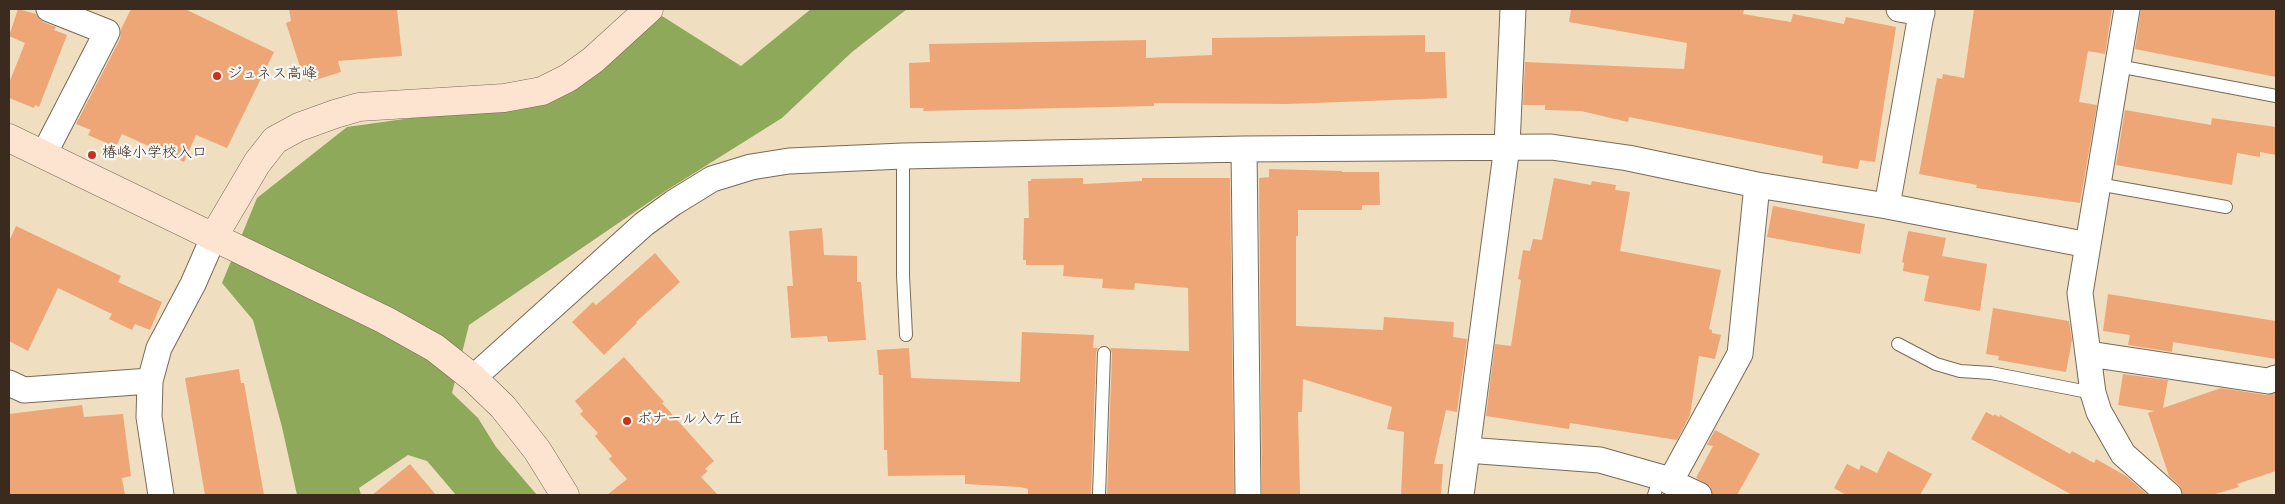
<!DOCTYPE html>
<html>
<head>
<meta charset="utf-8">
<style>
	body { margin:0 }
	#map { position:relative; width:2285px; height:504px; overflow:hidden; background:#efdfc0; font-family:"Gochi Hand",sans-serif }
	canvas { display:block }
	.frame { position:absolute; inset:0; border:10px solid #3b2a1e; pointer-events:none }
</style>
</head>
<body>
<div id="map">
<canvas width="2285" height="504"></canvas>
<div class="frame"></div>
</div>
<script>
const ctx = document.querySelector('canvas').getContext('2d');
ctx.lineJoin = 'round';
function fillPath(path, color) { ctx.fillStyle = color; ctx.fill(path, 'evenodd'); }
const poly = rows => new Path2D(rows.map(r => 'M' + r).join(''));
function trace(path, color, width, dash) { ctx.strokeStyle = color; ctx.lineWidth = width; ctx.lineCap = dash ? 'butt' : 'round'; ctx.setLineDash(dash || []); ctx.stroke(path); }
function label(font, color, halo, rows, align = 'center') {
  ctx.font = font + ' "Gochi Hand","Klee One",sans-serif'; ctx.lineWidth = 4.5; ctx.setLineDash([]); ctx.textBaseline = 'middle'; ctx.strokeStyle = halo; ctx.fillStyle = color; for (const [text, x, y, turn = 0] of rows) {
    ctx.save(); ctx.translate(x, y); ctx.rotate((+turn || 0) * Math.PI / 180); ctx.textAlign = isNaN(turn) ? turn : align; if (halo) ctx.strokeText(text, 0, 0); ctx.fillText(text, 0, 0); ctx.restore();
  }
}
const forest = poly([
	[811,9,907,9,852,52,782,118,664,192,469,325,452,393,478,418,496,447,537,495,456,495,427,461,408,455,359,488,361,495,297,495,282,427,253,320,222,283,257,198,347,127,475,109,662,16,741,66]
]);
const building = poly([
	[18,9,36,14,43,22,56,27,54,30,67,35,39,107,35,105,34,108,9,98,9,83,25,43,9,36],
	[131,9,185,9,274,52,227,148,196,135,184,162,122,134,116,147,88,135,91,130,76,124,120,39,121,29],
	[289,9,397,9,402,56,338,61,341,72,309,82,306,72,302,73,286,23,291,21],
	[1571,9,1744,9,1743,14,1791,22,1793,14,1844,24,1846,17,1896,27,1875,162,1860,160,1858,169,1822,163,1823,156,1629,117,1628,122,1581,111,1545,110,1545,105,1523,105,1525,62,1684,69,1687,43,1569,22],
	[1974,9,2112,9,2105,54,2088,51,2079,102,2097,105,2080,203,1976,188,1977,185,1919,174,1937,78,1942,79,1943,74,1964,78],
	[2141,9,2276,9,2276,77,2135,49],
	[1425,35,1425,52,1445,52,1447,98,1288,104,1154,103,1154,106,1110,107,923,111,924,108,910,108,909,63,930,62,929,44,1146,40,1146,58,1212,55,1212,38],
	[2125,110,2211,125,2212,118,2276,127,2276,155,2260,152,2260,157,2237,153,2232,185,2116,165],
	[1269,169,1342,171,1342,172,1379,172,1380,205,1362,205,1362,210,1298,210,1298,236,1296,236,1296,326,1383,330,1384,317,1454,322,1453,337,1467,339,1457,412,1446,410,1434,464,1443,464,1441,495,1401,495,1404,432,1387,429,1392,407,1303,379,1302,412,1298,412,1300,495,1262,495,1259,178,1269,177],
	[1083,178,1083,184,1142,181,1142,178,1230,178,1234,495,1107,495,1112,353,1110,348,1189,351,1188,288,1135,283,1134,290,1102,288,1103,279,1063,276,1064,265,1026,265,1026,260,1023,260,1024,218,1029,218,1028,181,1031,181,1031,179],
	[1554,178,1591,185,1592,181,1616,185,1615,190,1630,192,1620,251,1721,270,1709,329,1712,330,1712,333,1721,335,1715,359,1699,356,1690,415,1677,440,1570,423,1569,429,1486,416,1495,344,1511,346,1521,280,1518,279,1523,250,1530,251,1533,239,1542,240],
	[1773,206,1865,224,1860,254,1767,237],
	[16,226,121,276,118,282,162,302,150,330,135,324,132,330,109,319,112,314,58,288,28,351,9,341,9,241],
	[822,228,824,255,857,256,857,282,861,282,866,340,828,342,827,336,791,338,787,286,793,286,789,231],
	[1909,231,1946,238,1942,256,1987,264,1980,311,1924,301,1929,276,1903,271,1904,263,1902,262,1908,232],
	[655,253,680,282,636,322,637,323,604,355,572,322,593,302,596,305,609,294],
	[2108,294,2276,321,2276,359,2173,342,2172,352,2128,345,2130,335,2103,331],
	[1993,308,2069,321,2072,340,2066,372,1998,360,1999,356,1986,354],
	[1022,332,1094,335,1093,348,1098,348,1096,353,1091,495,1028,495,1028,489,1020,487,965,484,965,475,888,476,887,450,884,450,883,375,879,375,877,350,909,348,911,378,1020,382],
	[624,357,664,402,662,403,714,461,705,469,708,471,701,477,718,495,607,495,627,479,609,459,612,456,595,436,598,433,580,414,583,411,575,401],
	[239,369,241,383,244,383,264,495,205,495,185,378],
	[2123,374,2168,380,2163,408,2221,388,2266,395,2276,393,2276,471,2237,484,2239,487,2212,495,2183,495,2179,485,2169,476,2148,413,2154,411,2118,405],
	[82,405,84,417,123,414,131,476,122,478,125,495,9,495,9,414],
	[1986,412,1994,416,1994,414,1999,417,2000,415,2070,454,2072,451,2094,463,2096,459,2126,476,2148,495,2072,495,1971,439],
	[1715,430,1760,454,1737,495,1713,495,1710,486,1696,478,1713,446,1707,445],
	[1888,451,1932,474,1920,495,1846,495,1834,488,1847,464,1859,470,1861,465,1877,473],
	[410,464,436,495,372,495]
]);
const lane = poly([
	[2118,66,2276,96],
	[903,156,903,275,906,335],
	[2098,184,2226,207],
	[1898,344,1936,364,1960,371,1991,373,2093,393],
	[1099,495,1104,353],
	[1654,495,1660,477]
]);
const street = poly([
	[1899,9,1922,13],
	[2127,9,2080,293,2093,393,2099,412,2123,454,2169,495],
	[1244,149,1248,495],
	[44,154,107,32,49,9],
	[1887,206,1922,9],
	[2089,354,2268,381,2276,378],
	[473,378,644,224,673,203,712,179,751,167,789,161,903,156,1244,149,1551,147,1628,158,1757,185,1887,206,2088,245],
	[9,383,24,390,150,381],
	[1467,450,1507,146,1513,9],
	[1670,482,1740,354,1757,185],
	[161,495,149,417,150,381,159,348,193,284,214,236],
	[1461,495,1467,450,1600,460,1660,477,1699,495]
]);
const secondary = poly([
	[9,138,385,320,435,348,473,378,503,407,537,450,565,495],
	[214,236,257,163,275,140,299,127,335,114,359,107,504,98,542,91,568,78,593,60,649,9]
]);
const markers = [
	[217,76,5,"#c8321e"],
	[92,155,5,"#c8321e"],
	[627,421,5,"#c8321e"]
];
const poiNames = [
	["ジュネス高峰",227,76],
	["椿峰小学校入口",102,155],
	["ボナール入ケ丘",637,421]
];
fillPath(forest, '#8fa95a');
fillPath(building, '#efa676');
trace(lane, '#7a6957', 14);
trace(street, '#7a6957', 27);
trace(secondary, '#7a6957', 29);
trace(lane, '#fff', 12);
trace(street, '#fff', 25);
trace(secondary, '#fde4d1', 28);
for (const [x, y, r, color] of markers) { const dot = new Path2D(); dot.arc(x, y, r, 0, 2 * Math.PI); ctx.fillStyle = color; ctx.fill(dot); trace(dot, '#f6f6f2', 2); }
label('15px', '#3b2a1e', '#f6f6f2', poiNames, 'left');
</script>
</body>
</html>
